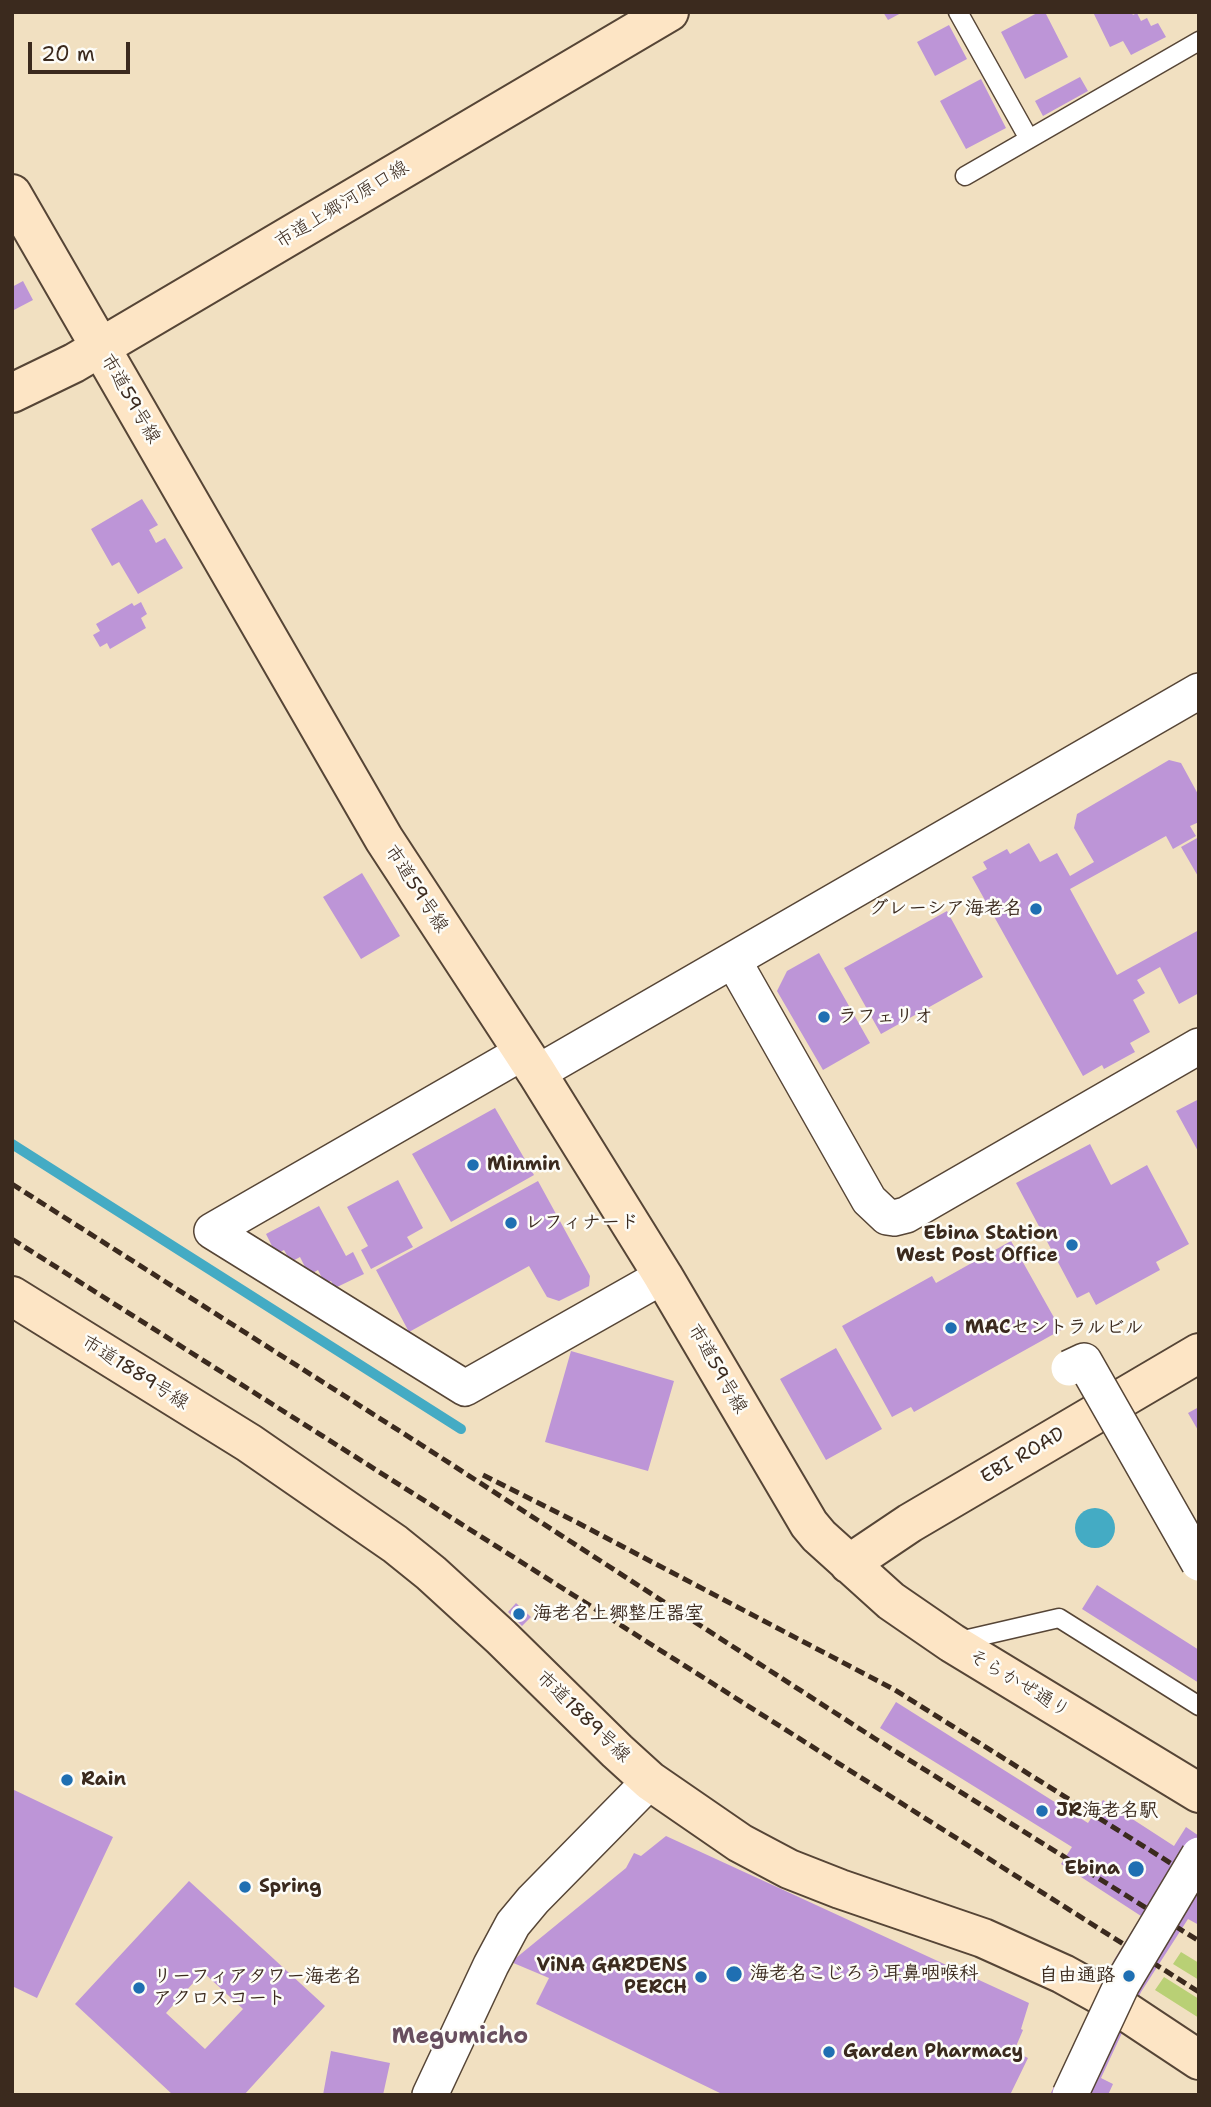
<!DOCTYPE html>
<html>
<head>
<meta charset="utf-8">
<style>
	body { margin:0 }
	#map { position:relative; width:1211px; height:2107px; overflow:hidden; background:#f1e0c1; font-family:"Shantell Sans",sans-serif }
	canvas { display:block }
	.frame { position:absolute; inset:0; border:14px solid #3b2a1e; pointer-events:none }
	.scale { position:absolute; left:28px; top:42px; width:102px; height:32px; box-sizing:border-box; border:4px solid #3b2a1e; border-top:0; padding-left:9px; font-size:21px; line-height:24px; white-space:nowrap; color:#3b2a1e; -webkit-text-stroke:5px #fdfcf7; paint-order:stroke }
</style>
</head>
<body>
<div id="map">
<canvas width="1211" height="2107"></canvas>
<div class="frame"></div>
<div class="scale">20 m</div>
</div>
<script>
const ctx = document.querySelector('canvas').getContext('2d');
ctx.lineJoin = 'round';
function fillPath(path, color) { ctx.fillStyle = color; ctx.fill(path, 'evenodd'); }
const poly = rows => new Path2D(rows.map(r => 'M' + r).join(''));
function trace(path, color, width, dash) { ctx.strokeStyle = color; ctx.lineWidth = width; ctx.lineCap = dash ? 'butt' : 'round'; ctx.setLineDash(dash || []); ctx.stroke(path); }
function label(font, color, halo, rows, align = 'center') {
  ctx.font = font + ' "Shantell Sans","Klee One",sans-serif'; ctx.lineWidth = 5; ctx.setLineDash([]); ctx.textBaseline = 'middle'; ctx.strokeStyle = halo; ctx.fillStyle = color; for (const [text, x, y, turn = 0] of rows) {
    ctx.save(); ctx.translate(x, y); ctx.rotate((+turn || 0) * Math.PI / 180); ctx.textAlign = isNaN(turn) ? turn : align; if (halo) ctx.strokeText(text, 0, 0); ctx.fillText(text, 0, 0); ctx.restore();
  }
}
const green = poly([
	[1181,1952,1199,1963,1199,1980,1173,1964],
	[1164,1977,1199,1999,1199,2018,1155,1990]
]);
const water = poly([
	'1075 1528a20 20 0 1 1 40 0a20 20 0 1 1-40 0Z'
]);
const stream = poly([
	[12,1144,461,1429]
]);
const building = poly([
	[883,12,903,12,888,20],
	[1039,12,1045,12,1068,57,1025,79,1001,32],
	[1093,12,1131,12,1133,15,1137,13,1141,21,1147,18,1151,26,1158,23,1166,37,1131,55,1123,41,1110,47],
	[949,25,967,59,935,76,917,42],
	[1080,77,1088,91,1043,116,1035,101],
	[981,79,1006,128,966,149,940,101],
	[23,281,33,300,12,311,12,287],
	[142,499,158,525,149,530,156,543,165,538,183,568,138,594,119,562,112,566,91,529],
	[141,602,147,614,141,618,146,628,110,649,107,643,100,647,93,635,100,631,96,624,132,603,134,606],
	[1169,760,1181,763,1199,796,1199,822,1190,826,1196,836,1173,849,1166,836,1070,889,1117,975,1199,930,1199,993,1179,1004,1160,967,1137,980,1145,993,1133,1000,1150,1032,1130,1043,1135,1052,1104,1069,1102,1065,1083,1076,972,877,987,869,983,862,1007,849,1010,854,1029,843,1040,862,1057,853,1070,876,1094,862,1074,828,1077,814],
	[1199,837,1199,878,1181,847],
	[362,873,400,936,361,959,323,897],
	[947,911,983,977,881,1034,844,968],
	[819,953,870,1043,823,1070,777,991,787,971],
	[1199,1099,1199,1153,1176,1111],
	[495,1108,534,1175,451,1222,412,1154],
	[1090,1144,1111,1185,1147,1165,1189,1244,1156,1262,1160,1270,1096,1305,1089,1292,1077,1298,1016,1183],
	[398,1180,423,1228,407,1237,413,1247,371,1269,361,1250,368,1246,347,1207],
	[538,1181,590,1276,589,1286,559,1301,547,1297,529,1266,409,1332,376,1270],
	[319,1206,346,1256,353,1252,364,1274,335,1288,331,1281,325,1284,318,1270,309,1275,300,1257,291,1262,284,1250,276,1254,266,1234],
	[1011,1241,1061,1330,914,1412,911,1407,892,1417,842,1326,932,1276,936,1283],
	[836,1348,882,1429,826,1460,780,1379],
	[571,1351,674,1381,648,1471,545,1442],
	[1199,1407,1199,1432,1188,1413],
	[1097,1585,1199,1650,1199,1683,1082,1609],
	[516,1603,531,1617,522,1626,508,1612],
	[896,1702,1088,1823,1103,1800,1174,1846,1186,1827,1199,1836,1199,1925,1188,1919,1141,1992,1101,2078,1113,2084,1108,2095,1050,2095,1114,1960,1141,1916,1061,1864,1072,1847,880,1728],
	[12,1789,113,1837,37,1998,12,1986],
	[666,1836,1029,2003,1021,2029,1023,2030,1014,2051,1028,2058,1010,2095,724,2095,536,2004,549,1978,511,1962,626,1868,634,1853,641,1856],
	[189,1881,325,2006,244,2095,173,2095,75,2004],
	[203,1972,243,2009,205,2049,166,2013],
	[331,2051,390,2063,383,2095,323,2095]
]);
const lane = poly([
	[958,12,1029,139],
	[965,176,1199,41],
	[955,1642,1059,1618,1199,1706]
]);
const street = poly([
	[733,960,869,1200,887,1217,894,1218,906,1215,1199,1046],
	[523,1052,212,1231,465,1388,663,1276],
	[537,1073,1199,691],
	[430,2095,491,1965,513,1924,533,1900,650,1781]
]);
const secondary = poly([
	[12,194,384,839,537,1073,663,1276,809,1524,819,1536,891,1601,952,1643,1199,1793],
	[12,393,74,363,669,12],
	[12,1296,249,1443,395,1544,431,1573,501,1637,617,1751,650,1781,740,1843,789,1869,840,1889,983,1938,1063,1974,1101,1995,1199,2060],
	[849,1564,910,1523,1199,1353]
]);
const rail = poly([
	[12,1184,420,1444,874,1738,1199,1941],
	[12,1239,1199,1992],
	[483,1475,580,1524,895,1690,1199,1881]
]);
const streetBridge = poly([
	[1069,1368,1084,1361,1199,1563],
	[1070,2095,1122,1984,1199,1855]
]);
const markers = [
	[1036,909,7,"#1f6fb2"],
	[824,1017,7,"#1f6fb2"],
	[473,1165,7,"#1f6fb2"],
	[511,1223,7,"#1f6fb2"],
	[1072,1245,7,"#1f6fb2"],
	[951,1328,7,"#1f6fb2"],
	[519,1614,7,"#1f6fb2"],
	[67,1780,7,"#1f6fb2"],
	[1042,1811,7,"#1f6fb2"],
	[1136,1869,9,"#1f6fb2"],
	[245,1887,7,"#1f6fb2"],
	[734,1974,9,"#1f6fb2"],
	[1129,1976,7,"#1f6fb2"],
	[701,1977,7,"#1f6fb2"],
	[139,1988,7,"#1f6fb2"],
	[829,2052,7,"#1f6fb2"]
];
const streetNames = [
	["市道上郷河原口線",342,205,-31],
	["市道59号線",130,399,60],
	["市道59号線",416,889,57],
	["市道59号線",717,1369,60],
	["市道1889号線",135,1373,32],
	["EBI ROAD",1023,1456,-30],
	["そらかぜ通り",1019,1684,31],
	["市道1889号線",583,1717,44]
];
const poiNames = [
	["グレーシア海老名",1022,909,"right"],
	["ラフェリオ",838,1017],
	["Minmin",487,1165],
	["レフィナード",525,1223],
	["Ebina Station",1058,1234,"right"],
	["West Post Office",1058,1256,"right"],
	["MACセントラルビル",965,1328],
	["海老名上郷整圧器室",533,1614],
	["Rain",81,1780],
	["JR海老名駅",1056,1811],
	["Ebina",1120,1869,"right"],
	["Spring",259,1887],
	["ViNA GARDENS",687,1966,"right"],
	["PERCH",687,1988,"right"],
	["海老名こじろう耳鼻咽喉科",750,1974],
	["自由通路",1115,1976,"right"],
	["リーフィアタワー海老名",153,1977],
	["アクロスコート",153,1999],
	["Garden Pharmacy",843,2052]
];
const quarterNames = [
	["Megumicho",460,2037]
];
fillPath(green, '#b9d075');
fillPath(water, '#44abc4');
trace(stream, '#44abc4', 10);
fillPath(building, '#bd95d7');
trace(lane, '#564536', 21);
trace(street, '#564536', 38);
trace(secondary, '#564536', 42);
trace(lane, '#fff', 18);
trace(street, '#fff', 35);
trace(secondary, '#fde5c5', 38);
trace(rail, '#3b2a1e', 5, [10, 5]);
trace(streetBridge, '#564536', 38, []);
trace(streetBridge, '#fff', 35);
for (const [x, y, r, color] of markers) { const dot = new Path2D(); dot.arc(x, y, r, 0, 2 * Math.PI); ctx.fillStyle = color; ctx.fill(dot); trace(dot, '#fdfcf7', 2.5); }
label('19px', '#3b2a1e', '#fdfcf7', streetNames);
label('bold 19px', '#3b2a1e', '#fdfcf7', poiNames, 'left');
label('bold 23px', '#684f5f', '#fdfcf7', quarterNames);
</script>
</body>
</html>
